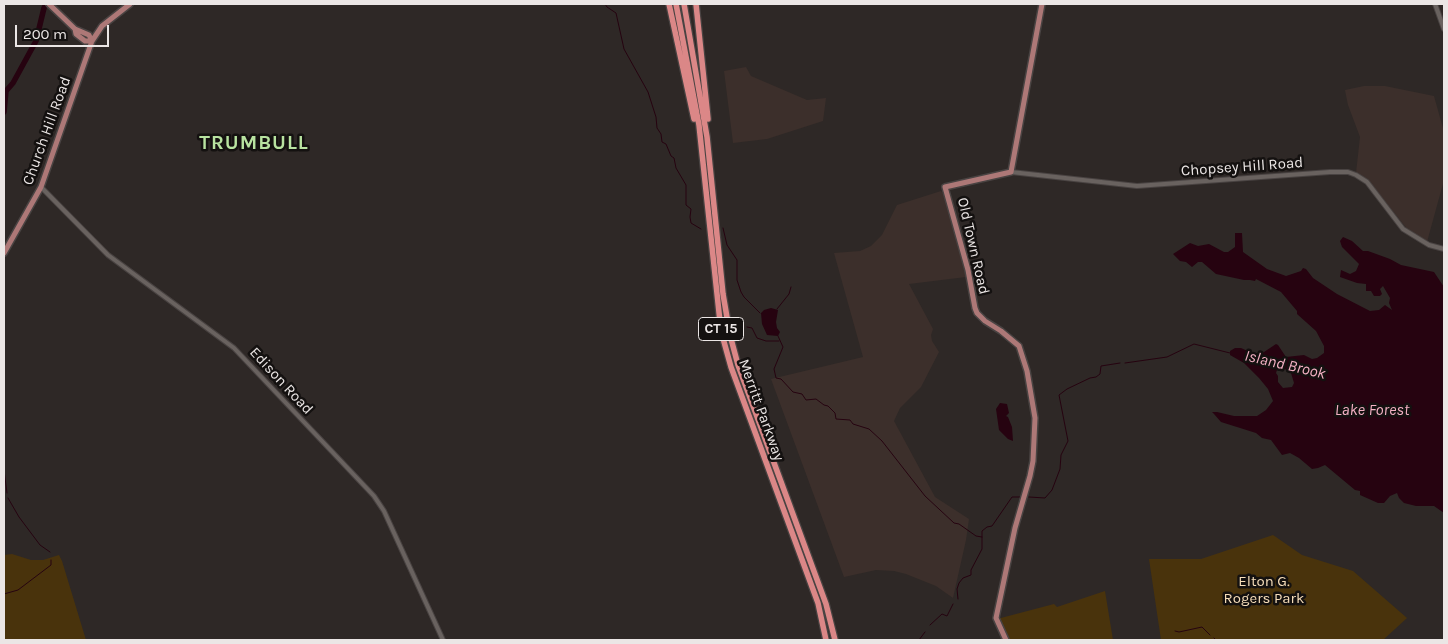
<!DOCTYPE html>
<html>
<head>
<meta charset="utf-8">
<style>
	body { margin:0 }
	#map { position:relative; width:1448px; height:644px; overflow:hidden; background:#2e2826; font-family:Karla,sans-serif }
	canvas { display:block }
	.frame { position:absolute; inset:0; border:5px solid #ebe6e5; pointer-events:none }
	.scale { position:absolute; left:15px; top:25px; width:94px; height:22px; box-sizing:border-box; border:2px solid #ebe6e5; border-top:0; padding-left:6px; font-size:15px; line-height:18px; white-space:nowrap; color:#ebe6e5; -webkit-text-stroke:4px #141110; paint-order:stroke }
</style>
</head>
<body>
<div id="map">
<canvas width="1448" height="644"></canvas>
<div class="frame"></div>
<div class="scale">200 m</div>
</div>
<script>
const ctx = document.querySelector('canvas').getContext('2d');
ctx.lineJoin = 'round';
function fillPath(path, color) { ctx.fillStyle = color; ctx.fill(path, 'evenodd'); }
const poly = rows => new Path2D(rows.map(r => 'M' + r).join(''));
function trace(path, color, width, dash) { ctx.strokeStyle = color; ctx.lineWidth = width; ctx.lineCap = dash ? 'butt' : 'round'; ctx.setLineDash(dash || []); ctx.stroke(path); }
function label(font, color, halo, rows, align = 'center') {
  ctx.font = font + ' Karla,sans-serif'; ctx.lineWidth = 5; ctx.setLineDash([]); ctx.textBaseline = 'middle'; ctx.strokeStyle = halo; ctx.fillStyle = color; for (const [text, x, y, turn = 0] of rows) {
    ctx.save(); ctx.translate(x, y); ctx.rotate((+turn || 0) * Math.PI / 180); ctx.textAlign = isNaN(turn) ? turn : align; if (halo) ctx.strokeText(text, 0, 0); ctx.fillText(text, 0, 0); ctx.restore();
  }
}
const built = poly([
	[746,67,751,76,807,100,826,98,823,121,767,139,733,143,724,71],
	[1364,86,1385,86,1434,96,1444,132,1444,180,1427,242,1408,230,1372,185,1356,173,1360,137,1348,105,1345,90],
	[941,191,945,196,960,248,966,277,909,284,933,329,931,335,932,341,939,352,921,387,900,408,894,421,935,497,969,519,966,540,953,598,936,586,906,574,894,571,876,570,844,577,771,379,863,357,834,253,860,251,871,246,882,235,897,205]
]);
const green = poly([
	[1273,535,1302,555,1353,571,1407,618,1383,640,1161,640,1149,559,1201,559],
	[12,554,31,560,43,560,59,555,62,561,86,640,4,640,4,555],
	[1105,591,1113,640,1006,640,997,619,1054,604,1057,607]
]);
const water = poly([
	[1235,233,1242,233,1243,252,1267,269,1286,276,1301,271,1303,268,1306,269,1313,278,1337,294,1370,311,1379,310,1385,305,1392,310,1389,303,1390,298,1383,286,1380,289,1382,294,1380,296,1374,296,1371,291,1366,291,1366,284,1357,283,1340,277,1341,270,1350,274,1356,271,1359,264,1342,247,1340,241,1343,237,1352,241,1363,251,1368,251,1390,259,1401,265,1434,272,1444,287,1444,513,1434,506,1416,506,1404,503,1399,498,1397,493,1390,496,1384,503,1378,503,1360,495,1360,491,1355,490,1325,465,1318,468,1312,469,1299,458,1290,453,1282,455,1271,440,1262,438,1256,433,1221,422,1214,414,1212,412,1217,412,1234,416,1257,416,1266,410,1273,401,1268,389,1259,378,1244,363,1230,355,1230,351,1235,348,1241,348,1252,353,1261,354,1276,344,1278,345,1286,357,1304,355,1312,359,1317,358,1324,353,1324,346,1316,331,1297,314,1297,311,1281,292,1256,279,1255,281,1250,280,1244,280,1216,274,1202,262,1198,262,1192,267,1186,262,1180,261,1173,254,1190,243,1198,246,1209,244,1224,252,1228,252,1235,247],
	[1282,367,1291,373,1294,383,1292,387,1283,388,1278,382,1278,376,1276,373,1277,370],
	[771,308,778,310,776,322,777,328,780,332,778,336,767,335,762,324,761,313,764,310],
	[1000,403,1007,404,1009,413,1006,416,1008,417,1012,427,1013,441,1008,439,999,430,996,409]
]);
const stream = poly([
	[605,4,607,7,616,13,624,49,648,92,656,117,657,128,661,134,662,142,666,144,671,156,674,158,676,168,686,185,686,205,691,209,690,217,691,223,701,229],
	[723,228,727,245,737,260,737,280,741,292,744,297,760,313],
	[777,309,789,294,791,287],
	[747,327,752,328,757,338,766,341,779,341],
	[778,336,783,347,774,369,776,378,781,379,793,392,802,394,806,400,816,399,824,405,828,406,835,413,836,419,850,420,853,424,869,429,882,441,925,496,954,523,959,524,976,536,982,537],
	[1125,363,1167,357,1194,344,1230,353],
	[4,470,7,493],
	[1029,497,1045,498,1052,490,1060,469,1061,455,1068,441,1059,395,1067,389,1090,378,1096,377,1100,374,1101,366,1120,363],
	[8,498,19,517,40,545,50,552],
	[4,594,18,590,51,565,51,560],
	[958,599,957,589,959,583,963,578,971,575,971,570,982,549,982,531,987,527,992,526,1012,497,1020,497],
	[930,625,942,614,947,616,953,604],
	[1175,631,1179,632,1202,627,1210,635],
	[1214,638,1216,640],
	[919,640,925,632]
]);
const river = poly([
	[4,112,6,91,13,83,36,41,44,8,46,4]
]);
const minor = poly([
	[1435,4,1444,29],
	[1011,172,1137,186,1330,172,1348,172,1356,175,1367,182,1403,229,1429,245,1444,249],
	[41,187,108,255,234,348,374,496,384,511,443,640]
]);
const major = poly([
	[49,4,75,29,76,34,85,41,92,41],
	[75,29,89,35,92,41],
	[4,253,41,187,92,41,102,26,130,4],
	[1006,640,996,618,1015,528,1030,476,1033,461,1035,418,1027,371,1019,346,1001,331,985,321,977,313,975,308,968,270,945,187,1011,172,1042,4]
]);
const highway = poly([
	[669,4,694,119],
	[676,4,699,125,721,331,731,367,818,603,826,640],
	[684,4,707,137,723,294,730,335,738,365,826,604,835,640],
	[696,4,708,119]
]);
const shields = [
	[721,329,45]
];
const shieldNames = [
	["CT 15",721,329]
];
const streetNames = [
	["Church Hill Road",47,131,-70],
	["Chopsey Hill Road",1242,167,-4],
	["Old Town Road",973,246,77],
	["Edison Road",281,381,47],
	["Merritt Parkway",761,410,70]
];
const parkNames = [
	["Elton G.",1264,582],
	["Rogers Park",1264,599]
];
const waterNames = [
	["Island Brook",1285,365,13],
	["Lake Forest",1372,410]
];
const districtNames = [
	["TRUMBULL",254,143]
];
fillPath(built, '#3c2f2b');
fillPath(green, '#49330c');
fillPath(water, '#260310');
trace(stream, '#260310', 1);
trace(river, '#260310', 5.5);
trace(minor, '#494342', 6);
trace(major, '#494342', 8);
trace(highway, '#494342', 8);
trace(minor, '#69625f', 4);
trace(major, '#ad7877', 5);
trace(highway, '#db8787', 5.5);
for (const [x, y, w] of shields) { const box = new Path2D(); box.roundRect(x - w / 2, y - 11.5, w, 23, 4); ctx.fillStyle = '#141110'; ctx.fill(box); trace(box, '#ebe6e5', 1); }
label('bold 14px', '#ebe6e5', null, shieldNames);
label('15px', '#ebe6e5', '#141110', streetNames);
label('15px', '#f7deba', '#141110', parkNames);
label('italic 16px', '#f3b0c3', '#141110', waterNames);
ctx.letterSpacing = '1px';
label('bold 20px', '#b8e3a0', '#141110', districtNames);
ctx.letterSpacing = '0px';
</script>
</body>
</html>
